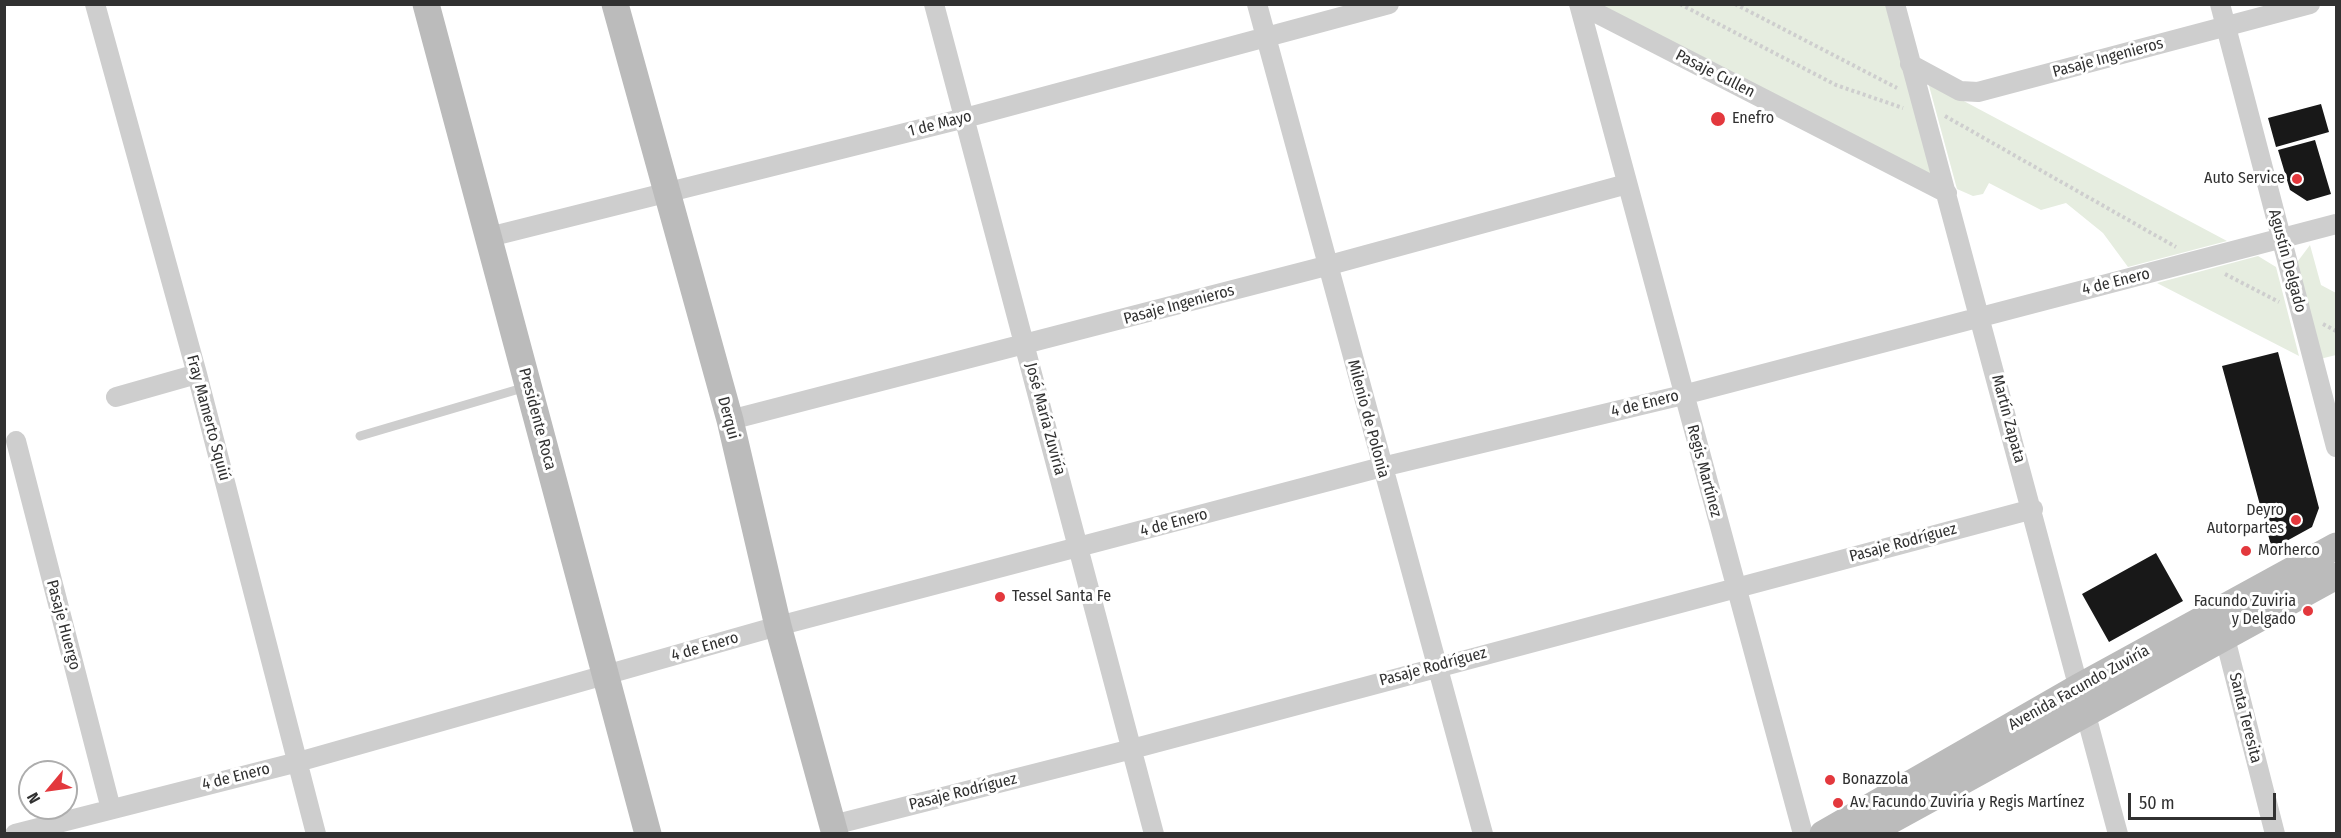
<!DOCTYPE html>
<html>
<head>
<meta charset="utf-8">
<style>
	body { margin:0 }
	#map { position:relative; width:2341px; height:838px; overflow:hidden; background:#fff; font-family:"Fira Sans Condensed",sans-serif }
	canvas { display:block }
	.frame { position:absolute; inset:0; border:6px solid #313131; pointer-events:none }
	.north { position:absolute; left:18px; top:760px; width:60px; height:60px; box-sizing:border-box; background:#fff; border:2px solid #adadad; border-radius:50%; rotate:241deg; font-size:16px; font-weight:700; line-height:24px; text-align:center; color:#313131 }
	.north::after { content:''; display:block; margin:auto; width:21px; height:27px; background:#e3383d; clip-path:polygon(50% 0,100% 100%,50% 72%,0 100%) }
	.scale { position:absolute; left:2128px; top:793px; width:148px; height:27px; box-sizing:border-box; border:3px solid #313131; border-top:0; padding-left:8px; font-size:18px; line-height:21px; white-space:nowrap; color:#313131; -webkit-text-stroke:4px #fff; paint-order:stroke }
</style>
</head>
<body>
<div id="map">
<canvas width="2341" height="838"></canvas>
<div class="frame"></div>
<div class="north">N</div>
<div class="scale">50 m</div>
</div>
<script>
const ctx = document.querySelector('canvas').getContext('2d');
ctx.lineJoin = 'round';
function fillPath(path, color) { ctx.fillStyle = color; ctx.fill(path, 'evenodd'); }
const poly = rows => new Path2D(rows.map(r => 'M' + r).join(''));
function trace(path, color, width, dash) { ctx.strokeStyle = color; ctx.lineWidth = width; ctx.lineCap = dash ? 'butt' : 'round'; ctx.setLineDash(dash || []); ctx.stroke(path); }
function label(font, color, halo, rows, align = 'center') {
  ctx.font = font + ' "Fira Sans Condensed",sans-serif'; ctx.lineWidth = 6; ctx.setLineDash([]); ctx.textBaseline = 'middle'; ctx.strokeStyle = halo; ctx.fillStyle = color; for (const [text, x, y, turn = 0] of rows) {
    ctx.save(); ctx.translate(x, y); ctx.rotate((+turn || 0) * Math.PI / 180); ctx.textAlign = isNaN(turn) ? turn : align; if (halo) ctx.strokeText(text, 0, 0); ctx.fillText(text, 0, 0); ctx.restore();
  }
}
const green = poly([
	[1593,5,1887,5,1933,176],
	[1928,82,2227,241,2128,267,2103,233,2066,203,2041,210,1989,183,1983,194,1973,196,1957,189],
	[2310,245,2321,285,2336,293,2336,355,2320,359,2295,265],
	[2258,256,2276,267,2299,356,2157,283]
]);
const building = poly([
	[2321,104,2329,132,2276,147,2268,118],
	[2315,140,2331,194,2307,201,2290,190,2278,150],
	[2278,352,2319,508,2312,527,2272,549,2222,366],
	[2156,553,2183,601,2109,642,2082,594]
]);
const path = poly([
	[1680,4,1836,85,1903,108],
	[1735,4,1897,88],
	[1945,116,2176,247],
	[2225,274,2279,302],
	[2323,324,2336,331]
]);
const lane = poly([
	[360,436,526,387]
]);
const street = poly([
	[95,4,197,374,316,834],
	[934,4,1154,834],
	[1257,4,1483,834],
	[1579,4,1803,834],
	[1579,4,1947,193],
	[1895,4,2118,834],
	[2220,4,2336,447],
	[1910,64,1960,91,1978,92,2310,4],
	[489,237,965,118,1389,4],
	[116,397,197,374],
	[730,420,1326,266,1627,184],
	[16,441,111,809],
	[2225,638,2275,834],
	[833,825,1132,749,2033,509],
	[15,834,298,762,778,626,1382,467,1683,395,2336,224]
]);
const secondary = poly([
	[426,4,648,834],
	[615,4,730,420,778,626,835,834],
	[1823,834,2079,687,2336,546],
	[1866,834,2336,576]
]);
const markers = [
	[1718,119,8,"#e3383d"],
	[2297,179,6,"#e3383d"],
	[2296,520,6,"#e3383d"],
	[2246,551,6,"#e3383d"],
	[1000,597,6,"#e3383d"],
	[2308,611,6,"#e3383d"],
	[1830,780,6,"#e3383d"],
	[1838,803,6,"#e3383d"]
];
const streetNames = [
	["Pasaje Ingenieros",2108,58,-15],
	["Pasaje Cullen",1715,74,27],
	["1 de Mayo",940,124,-14],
	["Agustín Delgado",2287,261,75],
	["4 de Enero",2116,282,-14],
	["Pasaje Ingenieros",1179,305,-15],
	["4 de Enero",1645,404,-14],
	["Fray Mamerto Squiú",208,418,75],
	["Derqui",728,418,75],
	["Presidente Roca",537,419,75],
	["José María Zuviría",1045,419,75],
	["Milenio de Polonia",1368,419,75],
	["Martín Zapata",2008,419,75],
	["Regis Martínez",1704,471,75],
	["4 de Enero",1174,523,-15],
	["Pasaje Rodríguez",1903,543,-15],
	["Pasaje Huergo",63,625,75],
	["4 de Enero",705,647,-16],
	["Pasaje Rodríguez",1433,667,-15],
	["Avenida Facundo Zuviría",2079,688,-29],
	["Santa Teresita",2245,718,76],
	["4 de Enero",236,777,-14],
	["Pasaje Rodríguez",963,792,-14]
];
const poiNames = [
	["Enefro",1732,119],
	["Auto Service",2285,179,"right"],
	["Deyro",2284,511,"right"],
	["Autorpartes",2284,529,"right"],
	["Morherco",2258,551],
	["Tessel Santa Fe",1012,597],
	["Facundo Zuviria",2296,602,"right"],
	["y Delgado",2296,620,"right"],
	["Bonazzola",1842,780],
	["Av. Facundo Zuviría y Regis Martínez",1850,803]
];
fillPath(green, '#e6ede0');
fillPath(building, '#181818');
trace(path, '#cecece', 4, [3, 3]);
trace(lane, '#cecece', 9);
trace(street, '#cecece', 20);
trace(secondary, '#bbb', 27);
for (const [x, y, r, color] of markers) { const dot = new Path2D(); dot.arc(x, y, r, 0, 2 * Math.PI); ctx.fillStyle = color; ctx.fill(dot); trace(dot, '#fff', 2); }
label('16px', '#313131', '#fff', streetNames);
label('16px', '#313131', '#fff', poiNames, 'left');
</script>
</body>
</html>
